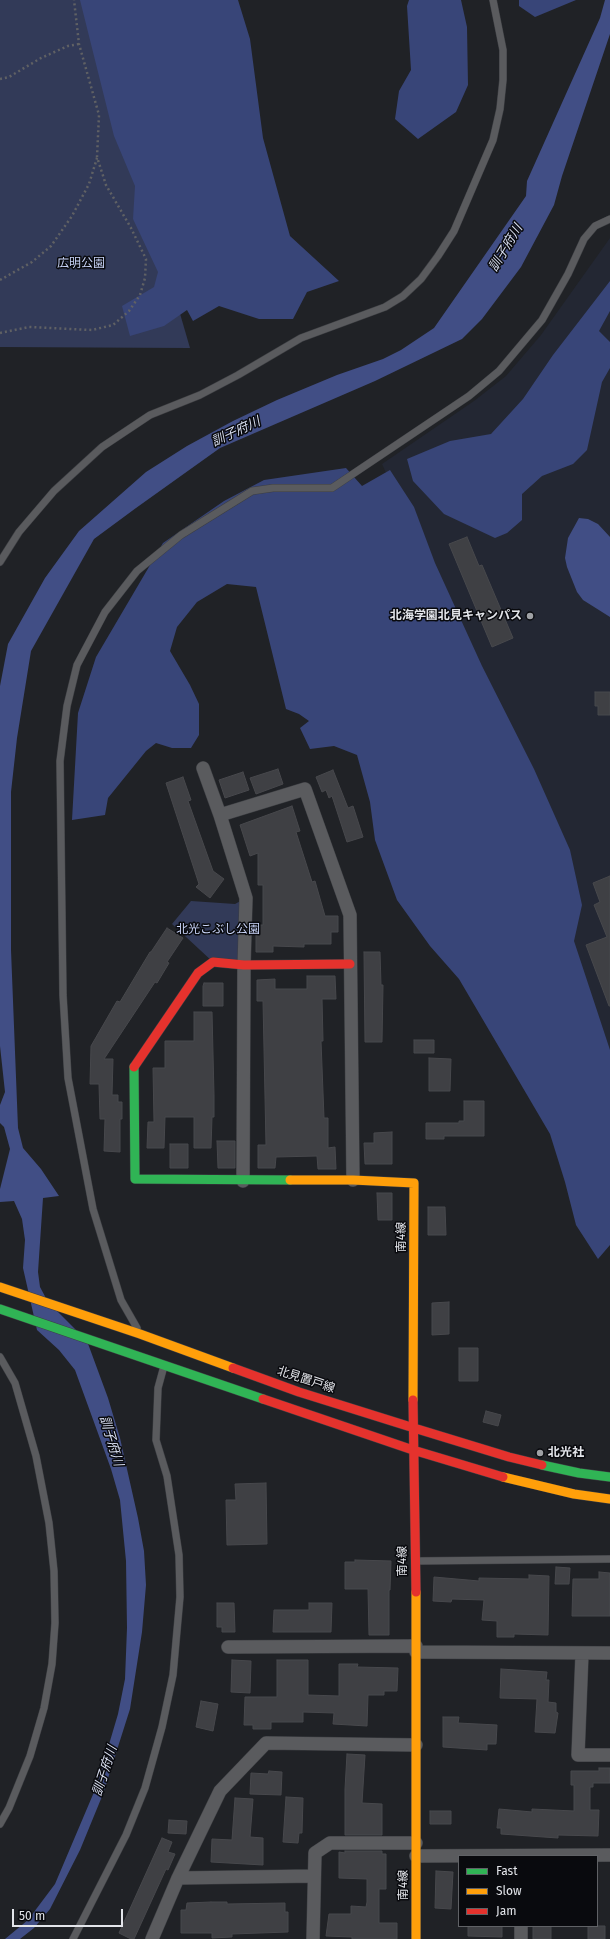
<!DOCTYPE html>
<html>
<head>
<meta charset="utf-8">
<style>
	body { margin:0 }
	#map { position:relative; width:610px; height:1939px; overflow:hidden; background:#202226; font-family:"Fira Sans",sans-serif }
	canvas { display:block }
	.legend { position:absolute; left:458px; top:1855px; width:140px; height:72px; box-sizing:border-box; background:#090a0e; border:1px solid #606266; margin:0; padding:5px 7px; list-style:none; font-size:12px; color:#e3e5ea }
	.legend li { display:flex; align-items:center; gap:8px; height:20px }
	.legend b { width:20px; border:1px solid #606266 }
	.scale { position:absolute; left:12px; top:1909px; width:111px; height:18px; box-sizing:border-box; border:2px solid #e3e5ea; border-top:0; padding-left:5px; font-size:12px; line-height:14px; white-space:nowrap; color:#e3e5ea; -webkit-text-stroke:3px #090a0e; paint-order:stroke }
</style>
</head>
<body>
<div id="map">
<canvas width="610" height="1939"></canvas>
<ul class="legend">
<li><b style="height:5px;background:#30b455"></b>Fast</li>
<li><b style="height:5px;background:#ff9f0a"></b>Slow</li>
<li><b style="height:5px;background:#e5322d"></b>Jam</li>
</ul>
<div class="scale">50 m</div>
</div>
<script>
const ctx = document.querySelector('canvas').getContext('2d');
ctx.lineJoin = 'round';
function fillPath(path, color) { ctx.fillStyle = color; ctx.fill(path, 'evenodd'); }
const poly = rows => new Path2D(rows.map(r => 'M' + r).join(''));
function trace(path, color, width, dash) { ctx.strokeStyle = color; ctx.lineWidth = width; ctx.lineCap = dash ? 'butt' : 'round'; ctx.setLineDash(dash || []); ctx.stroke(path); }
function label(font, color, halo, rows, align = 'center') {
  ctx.font = font + ' "Fira Sans","Noto Sans JP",sans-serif'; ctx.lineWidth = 3; ctx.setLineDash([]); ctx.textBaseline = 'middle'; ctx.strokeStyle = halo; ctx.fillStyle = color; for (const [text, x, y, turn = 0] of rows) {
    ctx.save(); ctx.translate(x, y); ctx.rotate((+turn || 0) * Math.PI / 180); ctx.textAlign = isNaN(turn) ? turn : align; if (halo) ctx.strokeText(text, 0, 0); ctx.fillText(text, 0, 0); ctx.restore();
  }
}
const built = poly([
	[610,238,610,1075,428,564,382,464,474,401,506,376,541,335]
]);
const green = poly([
	[0,0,89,0,190,348,0,347],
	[246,898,244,965,213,962,172,924,191,901,235,904]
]);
const forest = poly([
	[80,0,238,0,250,39,263,138,290,236,339,281,307,292,293,319,259,319,219,306,193,321,187,310,164,326,130,336,122,306,154,287,158,272,133,219,135,186,114,136],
	[409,0,461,0,467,27,468,85,456,112,418,139,395,119,399,91,411,70,407,6],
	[519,0,576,0,535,17,519,6],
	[610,281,610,311,599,331,610,342,610,368,602,382,587,450,573,464,542,476,522,494,522,520,507,533,495,538,444,514,413,481,407,459,450,441,491,434,523,399,553,355],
	[346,468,362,486,390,470,414,507,435,563,482,666,534,769,570,850,582,905,574,941,610,1050,610,1245,598,1259,576,1225,565,1182,550,1134,459,979,430,946,397,900,375,840,370,802,357,755,334,746,310,749,300,728,309,721,299,714,286,709,256,587,227,584,197,602,177,627,170,651,190,685,199,704,199,735,191,748,172,748,156,743,146,751,108,798,105,815,72,820,78,713,96,657,163,543,224,501,264,480]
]);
const water = poly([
	[605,0,610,0,610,34,562,176,554,205,521,267,482,319,462,339,375,381,220,448,136,508,94,539,31,651,17,738,11,792,11,950,18,1128,23,1148,41,1169,59,1196,43,1198,38,1272,40,1287,48,1302,87,1341,108,1398,120,1438,138,1518,144,1551,146,1585,142,1632,130,1709,103,1794,80,1850,50,1909,34,1928,20,1939,5,1939,28,1920,55,1884,97,1785,118,1714,125,1679,127,1628,126,1561,120,1500,111,1469,75,1370,59,1350,37,1330,23,1268,25,1240,22,1219,14,1201,0,1202,0,1189,10,1149,4,1127,0,1123,0,1105,5,1092,0,1046,0,686,8,644,45,578,79,531,146,472,187,446,233,421,277,400,337,375,383,359,401,350,434,328,526,196,527,181,600,18],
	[579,518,588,519,598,524,610,537,610,617,583,600,577,592,567,567,565,558,568,538]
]);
const building = poly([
	[467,537,479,566,482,565,513,638,492,647,449,544,467,537],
	[595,692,610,692,610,715,598,715,598,706,595,706,595,692],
	[278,769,283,784,256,794,250,778,278,769],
	[333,770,348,808,353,806,363,837,347,842,332,796,329,798,326,790,322,792,316,777,333,770],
	[243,772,249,790,225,798,219,780,243,772],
	[183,777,191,800,188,801,213,871,224,879,210,898,196,887,199,884,166,783,183,777],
	[292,806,300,831,296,832,312,882,315,881,325,916,338,916,338,932,331,932,331,944,304,944,304,947,273,946,273,952,256,952,256,925,263,925,263,885,258,885,258,853,250,856,240,825,292,806],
	[610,876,610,1006,609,1006,586,945,607,937,594,905,600,902,593,883,610,876],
	[167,928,183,938,167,962,169,963,157,983,155,982,104,1059,113,1059,112,1095,118,1095,118,1102,122,1102,122,1119,120,1119,120,1152,104,1151,105,1119,100,1119,99,1084,90,1084,91,1046,117,1001,120,1002,150,952,151,952,167,928],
	[364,952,380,952,381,985,383,985,382,1042,365,1042,364,952],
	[307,976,335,976,336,999,322,999,323,1041,321,1041,324,1118,328,1118,328,1148,335,1147,336,1169,318,1169,317,1156,276,1157,275,1168,258,1168,258,1145,266,1145,263,1001,257,1001,257,980,275,979,275,989,307,989,307,976],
	[204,983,223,983,223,1006,203,1006,203,986,204,983],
	[194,1012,212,1012,214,1095,214,1117,212,1117,211,1148,194,1148,194,1117,165,1117,164,1148,147,1148,148,1122,154,1122,153,1068,165,1068,165,1041,194,1041,194,1012],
	[414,1040,434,1040,434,1053,414,1053,414,1040],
	[429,1058,451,1059,450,1091,429,1091,429,1058],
	[464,1101,484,1101,484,1136,444,1136,444,1139,426,1139,426,1123,459,1123,459,1121,464,1121,464,1101],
	[392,1132,392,1164,365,1164,364,1143,374,1143,374,1133,392,1132],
	[217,1141,235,1141,235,1168,218,1168,217,1141],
	[170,1144,188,1144,188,1168,170,1168,170,1144],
	[377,1193,392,1193,392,1220,378,1220,377,1193],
	[428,1207,445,1207,446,1235,428,1235,428,1207],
	[449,1302,449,1334,432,1335,432,1303,449,1302],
	[459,1348,478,1348,478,1381,459,1381,459,1348],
	[486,1411,501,1415,498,1426,483,1422,486,1411],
	[266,1483,267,1544,227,1545,226,1500,236,1500,235,1484,266,1483],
	[355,1560,391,1561,390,1590,389,1590,389,1635,369,1635,368,1589,345,1589,345,1562,355,1562,355,1560],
	[556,1567,570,1568,569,1584,555,1584,556,1567],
	[599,1572,610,1573,610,1616,572,1616,573,1579,599,1579,599,1572],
	[529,1575,549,1576,548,1635,514,1634,514,1637,497,1637,497,1621,482,1620,484,1600,452,1599,451,1602,433,1601,434,1577,479,1581,479,1578,529,1579,529,1575],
	[217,1603,234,1603,235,1632,222,1632,222,1627,217,1627,217,1603],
	[309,1603,332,1603,331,1632,273,1632,274,1610,309,1610,309,1603],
	[232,1660,251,1661,250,1693,231,1692,232,1660],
	[277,1660,308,1660,308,1695,339,1696,339,1664,358,1664,357,1667,398,1668,397,1691,384,1691,384,1695,368,1695,367,1726,333,1724,334,1713,303,1712,303,1722,271,1722,271,1729,253,1729,253,1725,244,1725,245,1697,277,1697,277,1660],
	[501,1669,547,1672,546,1680,549,1680,548,1702,556,1703,556,1712,558,1713,555,1733,535,1732,537,1699,500,1698,501,1669],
	[201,1701,218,1704,213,1731,196,1727,201,1701],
	[443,1717,459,1717,458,1723,497,1725,496,1744,487,1744,487,1750,443,1747,443,1717],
	[347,1754,365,1755,362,1803,382,1804,382,1835,345,1835,345,1789,347,1754],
	[599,1768,610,1768,610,1783,593,1783,593,1787,590,1787,590,1810,599,1810,598,1836,558,1835,558,1838,501,1834,501,1828,497,1828,499,1809,532,1812,532,1809,574,1811,574,1785,571,1785,571,1771,599,1771,599,1768],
	[269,1771,282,1772,281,1795,250,1794,251,1773,268,1774,269,1771],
	[286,1797,303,1798,302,1833,299,1833,298,1843,283,1842,286,1797],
	[235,1798,253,1799,250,1837,263,1838,263,1865,211,1862,212,1839,232,1840,235,1798],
	[430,1811,451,1811,451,1824,430,1824,430,1811],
	[169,1820,187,1821,186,1834,168,1833,169,1820],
	[162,1838,172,1842,168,1852,175,1854,168,1870,166,1869,134,1939,131,1939,119,1933,162,1838],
	[345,1851,382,1851,382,1854,386,1854,386,1889,379,1889,379,1923,397,1923,397,1939,352,1939,352,1937,326,1936,329,1914,351,1914,351,1906,366,1907,367,1902,367,1879,339,1878,339,1852,345,1853,345,1851],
	[436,1871,453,1872,451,1909,435,1908,436,1871],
	[211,1902,227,1902,227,1904,285,1903,285,1912,288,1912,288,1932,232,1934,232,1937,212,1938,212,1933,181,1933,181,1910,186,1910,187,1903,211,1902],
	[468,1926,502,1926,502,1937,468,1936,468,1926],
	[533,1926,551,1926,551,1939,533,1939,533,1926],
	[588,1926,605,1926,605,1939,588,1939,588,1926]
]);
const path = poly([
	[0,79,9,77,41,58,68,46,79,44],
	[0,280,32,262,51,246,72,216,89,184,97,158],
	[0,333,29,327,92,330,113,325,129,311,140,295,145,278,146,259,131,228,106,185,97,157,99,115,79,44,74,0]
]);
const lane = poly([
	[0,562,19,532,54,491,102,447,150,415,200,395,238,375,301,338,385,307,403,296,421,279,438,256,454,231,493,140,500,109,503,80,503,50,493,0],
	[137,1328,121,1300,93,1209,68,1078,63,995,60,761,67,706,77,665,105,612,137,571,181,535,252,491,273,488,332,488,469,396,499,371,542,320,568,274,584,239,595,226,610,219],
	[0,1357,15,1383,36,1456,49,1523,54,1571,55,1623,52,1664,44,1708,30,1756,9,1808,0,1824],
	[416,1561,610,1559],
	[73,1939,126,1835,145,1788,162,1727,173,1675,180,1597,179,1555,167,1476,156,1440,158,1388,164,1366]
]);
const street = poly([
	[203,768,220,815,246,898,244,965,243,1181],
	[220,815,305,789,350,915,353,1180],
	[228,1647,416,1646],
	[416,1652,610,1653],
	[582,1654,578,1755,610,1755],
	[416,1856,610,1855],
	[178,1878,313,1876],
	[521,1926,521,1939],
	[152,1939,178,1878,220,1791,266,1743,416,1745],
	[313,1939,315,1853,330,1843,416,1843]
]);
const fast = poly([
	[134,1067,135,1179,290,1180],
	[0,1309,263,1399],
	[542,1465,579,1473,610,1477]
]);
const slow = poly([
	[290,1180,353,1180,414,1183,413,1400],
	[0,1287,140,1334,233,1368],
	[503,1477,574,1494,610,1499],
	[416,1592,416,1939]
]);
const jam = poly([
	[134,1067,198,973,213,962,244,965,350,964],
	[233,1368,299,1392,414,1428,509,1457,542,1465],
	[263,1399,413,1450,503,1477],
	[413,1400,416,1592]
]);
const markers = [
	[530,616,4,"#9fa1a5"],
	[540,1453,4,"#9fa1a5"]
];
const parkNames = [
	["広明公園",81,264],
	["北光こぶし公園",218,930]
];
const poiNames = [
	["北海学園北見キャンパス",522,616],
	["北光社",548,1453,"left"]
];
const streetNames = [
	["南4線",402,1237,-90],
	["北見置戸線",306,1380,18],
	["南4線",403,1561,-90],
	["南4線",404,1885,-90]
];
const waterNames = [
	["訓子府川",506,248,-59],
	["訓子府川",236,432,-25],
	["訓子府川",111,1441,73],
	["訓子府川",105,1771,-72]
];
fillPath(built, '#232733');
fillPath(green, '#323a58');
fillPath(forest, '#384578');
fillPath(water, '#414e85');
fillPath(building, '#3f4044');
trace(building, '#47484c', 1);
trace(lane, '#3d3f43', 8);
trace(street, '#3d3f43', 14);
trace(fast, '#3d3f43', 10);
trace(slow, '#3d3f43', 10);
trace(jam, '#3d3f43', 10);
trace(path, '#606164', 2.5, [2, 3]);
trace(lane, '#5a5b5e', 7);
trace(street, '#5a5b5e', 13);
trace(fast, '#30b455', 9);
trace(slow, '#ff9f0a', 9);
trace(jam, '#e5322d', 9);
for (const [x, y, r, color] of markers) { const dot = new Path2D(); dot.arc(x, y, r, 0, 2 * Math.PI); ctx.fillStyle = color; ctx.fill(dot); trace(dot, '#090a0e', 1.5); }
label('12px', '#c8d3f7', '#090a0e', parkNames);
label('bold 12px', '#e3e5ea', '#090a0e', poiNames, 'right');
label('12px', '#e3e5ea', '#090a0e', streetNames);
label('italic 13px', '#d7ddef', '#090a0e', waterNames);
</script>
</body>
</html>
